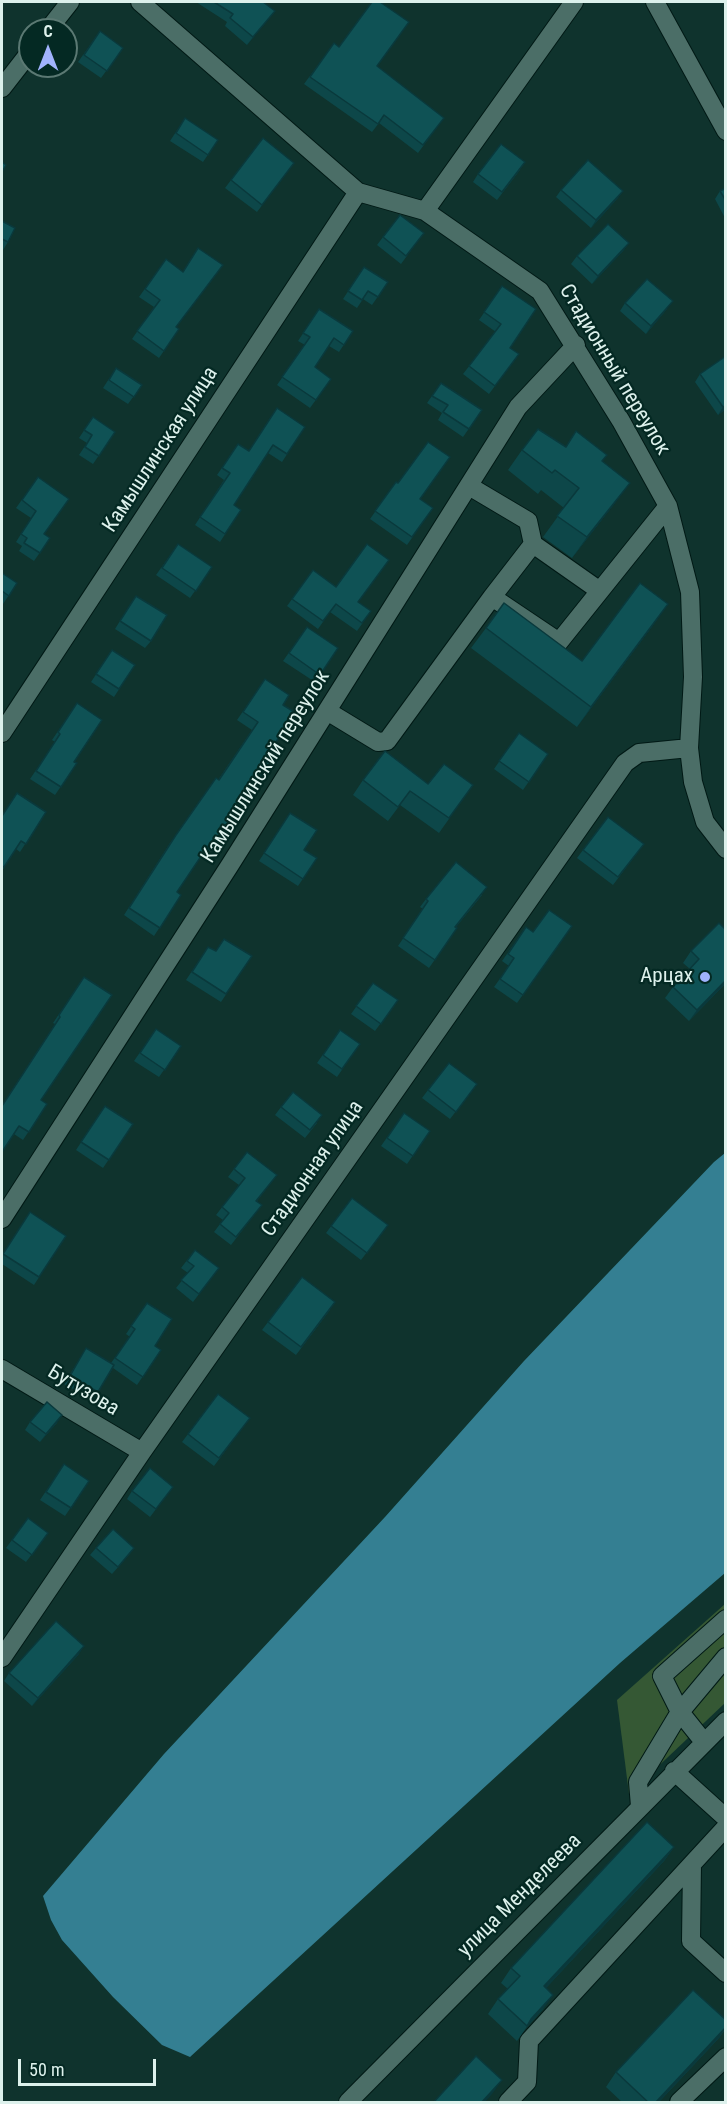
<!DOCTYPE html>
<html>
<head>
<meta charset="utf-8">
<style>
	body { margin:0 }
	#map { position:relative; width:727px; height:2104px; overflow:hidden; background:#0f332d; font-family:"Roboto Condensed",sans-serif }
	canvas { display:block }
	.frame { position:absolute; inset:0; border:3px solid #ddf1ec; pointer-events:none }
	.north { position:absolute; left:18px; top:18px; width:60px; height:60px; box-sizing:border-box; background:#042923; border:2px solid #5b7973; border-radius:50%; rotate:0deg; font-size:16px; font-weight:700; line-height:24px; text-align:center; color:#ddf1ec }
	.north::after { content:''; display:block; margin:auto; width:21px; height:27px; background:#a1b3fd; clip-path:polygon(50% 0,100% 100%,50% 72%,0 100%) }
	.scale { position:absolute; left:18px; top:2059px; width:138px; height:27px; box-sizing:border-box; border:3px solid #ddf1ec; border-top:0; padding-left:8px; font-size:18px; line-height:21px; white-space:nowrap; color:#ddf1ec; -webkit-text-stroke:4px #042923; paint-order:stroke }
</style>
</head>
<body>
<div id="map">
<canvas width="727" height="2104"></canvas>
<div class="frame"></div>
<div class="north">С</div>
<div class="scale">50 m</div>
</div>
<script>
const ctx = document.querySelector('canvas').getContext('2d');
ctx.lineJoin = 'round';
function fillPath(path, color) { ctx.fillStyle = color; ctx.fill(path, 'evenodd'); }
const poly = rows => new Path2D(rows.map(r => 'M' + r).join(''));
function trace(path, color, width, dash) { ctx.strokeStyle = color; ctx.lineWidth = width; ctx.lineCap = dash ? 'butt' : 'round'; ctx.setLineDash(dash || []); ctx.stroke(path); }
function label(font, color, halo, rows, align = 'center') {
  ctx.font = font + ' "Roboto Condensed",sans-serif'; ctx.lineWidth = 4.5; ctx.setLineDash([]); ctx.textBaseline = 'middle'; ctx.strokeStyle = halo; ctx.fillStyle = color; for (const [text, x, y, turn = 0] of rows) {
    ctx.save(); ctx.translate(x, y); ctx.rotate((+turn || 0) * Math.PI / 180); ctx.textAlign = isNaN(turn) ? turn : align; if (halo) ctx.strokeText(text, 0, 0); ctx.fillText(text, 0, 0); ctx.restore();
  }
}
const green = poly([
	[725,1604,725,1703,629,1794,617,1700]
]);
const water = poly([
	[725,1153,725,1573,620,1663,190,2057,162,2045,113,1997,62,1940,51,1920,43,1896,164,1754,385,1517,524,1361,714,1162]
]);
const minor = poly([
	[140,2,358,192,425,211,540,291,621,421,668,506,690,592,693,677,689,748,693,782,705,822,726,849],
	[655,2,726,131],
	[48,30,70,2],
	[2,88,30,52],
	[425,211,574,2],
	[469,486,528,521,533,544,600,591],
	[533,544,492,597,559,642,668,506],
	[327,711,378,742,387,741,492,597],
	[2,733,358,192],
	[2,1219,230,865,518,407,576,345],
	[2,1369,142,1452],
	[2,1658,142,1452,625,763,639,753,689,748],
	[704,1742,680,1712,662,1676,726,1619],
	[674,1771,726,1818],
	[640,1806,638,1782,680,1712,726,1657],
	[692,1864,691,1941,726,1973],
	[348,2102,726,1721],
	[508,2102,527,2082,529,2041,726,1827],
	[679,2102,726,2057]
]);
const wall = poly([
	[196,2,263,2,275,11,247,45,225,26,227,22],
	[100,31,123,48,101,78,78,62],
	[334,43,339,47,377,66,444,118,418,153,379,123,372,132,304,84],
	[185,118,218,140,203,162,170,141],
	[289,170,257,212,225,188,231,180],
	[520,170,497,200,473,182,478,174],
	[726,188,726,220,715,199,720,191],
	[561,190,623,191,617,199,591,228,556,197],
	[2,221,8,242,3,250,2,249],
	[383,237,418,241,401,264,377,245],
	[629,243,623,251,592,284,571,264,577,256],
	[166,259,176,327,179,329,159,358,132,339,154,307,139,297],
	[364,267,388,282,372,305,363,299,357,308,343,299],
	[502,286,510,348,513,362,489,394,463,374,496,332,479,320],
	[625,303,667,309,646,334,620,311],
	[319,309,353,331,339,352,329,346,315,367,331,379,310,408,277,385,305,345,298,341],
	[726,356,726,409,718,415,695,382,700,374],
	[116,368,142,385,128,404,103,388],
	[441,383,482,410,463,437,438,420,442,413,427,403],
	[93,417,115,432,93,464,79,455,87,443,79,438],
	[305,427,282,462,268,453,234,505,241,510,220,542,195,525,224,480,217,475,238,444,249,451],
	[566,447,603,462,615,503,572,558,543,537,564,508,541,490,538,494,508,470,522,450],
	[38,477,44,534,50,538,34,561,19,551,22,546,16,542,31,518,16,508],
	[396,482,433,508,407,545,370,519],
	[178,544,212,567,190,598,156,575],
	[313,570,371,611,357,631,330,612,318,629,287,606],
	[2,573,17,583,3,604,2,602],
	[131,603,151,641,145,648,115,629],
	[654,624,577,727,471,648,486,628,582,661],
	[307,627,338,648,315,682,283,661],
	[112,650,135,665,114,697,91,682],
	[265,679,283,705,273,746,280,750,206,856,203,854,177,892,181,895,154,936,124,915,170,843,218,780,252,730,237,720],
	[77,703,74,762,77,763,55,795,30,779,55,742,52,740],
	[519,733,548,754,523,790,494,769],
	[363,780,428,784,473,785,439,833,400,805,388,821,353,795],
	[46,812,20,852,16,849,2,871,2,816],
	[290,813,304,850,317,858,298,886,259,861],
	[644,844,613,885,577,858,583,850],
	[482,895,456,927,457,928,429,968,398,946,423,909,420,907,426,899],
	[572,926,517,1003,494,987,509,966,502,961,526,927,533,932],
	[726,930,726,983,689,1021,665,998,673,987,690,969,683,963,691,951],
	[208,947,216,951,252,956,221,1002,186,980],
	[84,977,41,1100,47,1104,23,1140,14,1134,55,1024,53,1023],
	[373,983,398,1000,375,1031,351,1014],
	[156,1029,181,1046,159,1077,134,1061],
	[340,1030,360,1044,337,1077,317,1063],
	[477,1084,450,1119,422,1098,428,1090],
	[105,1106,133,1124,103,1168,76,1150],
	[281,1107,317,1123,305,1138,275,1115],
	[404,1113,430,1131,407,1164,381,1146],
	[234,1169,277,1175,257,1201,262,1205,231,1245,214,1232,223,1220,216,1215,239,1185,228,1177],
	[352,1198,388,1225,361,1260,326,1233],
	[30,1212,66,1236,34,1285,2,1264,2,1256],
	[195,1250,219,1268,193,1302,176,1288,188,1273,181,1268],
	[147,1303,155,1346,161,1350,137,1385,113,1368,93,1400,64,1384,86,1348,111,1363,130,1337,126,1334],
	[330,1310,296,1355,262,1330,268,1322],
	[250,1418,214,1466,182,1442,188,1434],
	[30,1422,57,1423,40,1442,25,1430],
	[64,1464,89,1481,65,1516,40,1500],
	[173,1487,150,1517,127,1499,132,1491],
	[28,1518,48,1533,26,1562,6,1548],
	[96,1548,134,1548,129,1555,112,1574,90,1555],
	[79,1654,32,1706,4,1681,9,1673],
	[674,1847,664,1861,546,1988,543,2009,526,2028,517,2041,488,2014,498,1999,508,1989,501,1983,511,1968],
	[726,2020,726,2028,719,2038,658,2103,623,2103,606,2087,616,2072]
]);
const shadedWall = poly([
	[275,11,269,19,247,45,253,37],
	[623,191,617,199,591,228,596,220],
	[629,243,623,251,592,284,598,276],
	[673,301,667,309,646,334,651,326],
	[726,405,726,409,718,415,723,407],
	[630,483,615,503,572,558,587,537],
	[668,604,654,624,577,727,591,707],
	[726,980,726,983,689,1021,697,1010],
	[62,1415,57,1423,40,1442,46,1434],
	[84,1646,79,1654,32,1706,38,1698],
	[674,1847,664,1861,534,2001,544,1986],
	[553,1995,543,2009,526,2028,531,2019],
	[726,2027,719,2038,658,2103,655,2103],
	[502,2080,492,2094,484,2103,481,2103]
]);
const building = poly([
	[214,2,263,2,275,11,253,37,230,18,233,14,214,2],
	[372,2,380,2,409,22,377,66,444,118,423,145,384,115,378,124,310,77,334,43,339,47,372,2],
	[100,31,123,48,107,71,84,55,100,31],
	[185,118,218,140,208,155,176,133,185,118],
	[263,138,294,163,262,205,231,180,263,138],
	[501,144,525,162,502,192,478,174,501,144],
	[588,160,623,191,596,220,561,190,588,160],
	[2,162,6,165,2,172,2,162],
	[726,188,726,201,720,191,726,188],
	[400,215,424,233,406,256,383,237,400,215],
	[2,221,15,228,8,242,2,239,2,221],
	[608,224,629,243,598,276,577,256,608,224],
	[198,248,223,265,176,327,179,329,164,351,137,331,160,300,145,289,166,259,183,272,198,248],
	[364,267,388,282,378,297,368,291,362,300,348,291,364,267],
	[647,279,673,301,651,326,625,303,647,279],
	[502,286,536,309,510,348,519,354,495,386,469,366,501,324,484,312,502,286],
	[319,309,353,331,344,345,334,338,315,367,331,379,316,400,282,377,310,337,303,333,319,309],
	[726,356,726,405,723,407,700,374,726,356],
	[116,368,142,385,134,397,109,380,116,368],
	[441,383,482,410,469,429,443,412,448,405,432,396,441,383],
	[277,408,305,427,287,454,273,445,234,505,241,510,225,534,200,517,230,473,222,468,238,444,249,451,277,408],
	[93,417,115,432,99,456,85,447,92,435,84,430,93,417],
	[538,429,566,447,576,431,607,455,602,461,630,483,587,537,557,516,579,488,555,470,552,473,522,450,538,429],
	[428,442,450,457,420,499,433,508,412,537,375,511,396,482,398,483,428,442],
	[38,477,69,499,44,534,50,538,40,553,24,543,27,538,21,534,36,511,22,500,38,477],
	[178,544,212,567,196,591,162,568,178,544],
	[367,544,389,560,358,602,371,611,362,623,336,604,323,621,292,599,313,570,336,587,367,544],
	[2,573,17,583,9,596,2,591,2,573],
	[640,583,668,604,591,707,486,628,504,603,582,661,640,583],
	[136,596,167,615,151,641,120,621,136,596],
	[307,627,338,648,320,675,289,653,307,627],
	[112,650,135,665,119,689,96,674,112,650],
	[265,679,289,695,283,705,296,713,273,746,280,750,212,848,208,846,177,892,181,895,160,928,129,908,176,835,216,778,219,780,258,722,243,712,265,679],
	[77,703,102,720,74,762,77,763,61,787,36,771,60,734,58,732,77,703],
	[519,733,548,754,529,782,499,761,519,733],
	[385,751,428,784,444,764,473,785,449,818,410,791,398,807,363,780,385,751],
	[17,793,46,812,26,844,21,841,4,867,2,866,2,816,17,793],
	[290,813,317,830,304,850,317,858,303,879,264,853,290,813],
	[608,817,644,844,618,877,583,850,608,817],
	[456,862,487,887,455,927,457,928,435,960,403,938,428,901,426,899,456,862],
	[549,910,572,926,523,995,500,979,514,958,508,954,526,927,533,932,549,910],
	[719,923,726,930,726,980,697,1010,673,987,699,959,691,951,719,923],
	[224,939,252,956,226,994,192,972,208,947,216,951,224,939],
	[84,977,112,995,41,1100,47,1104,29,1132,19,1126,2,1152,2,1106,60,1017,59,1015,84,977],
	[373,983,398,1000,381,1024,356,1006,373,983],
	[156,1029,181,1046,165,1070,140,1053,156,1029],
	[340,1030,360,1044,342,1069,323,1055,340,1030],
	[449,1063,477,1084,456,1112,428,1090,449,1063],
	[293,1092,322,1115,310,1130,281,1107,293,1092],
	[105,1106,133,1124,109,1160,81,1142,105,1106],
	[404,1113,430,1131,413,1156,387,1138,404,1113],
	[247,1152,277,1175,256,1201,262,1205,236,1237,220,1224,229,1213,222,1207,245,1178,234,1169,247,1152],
	[352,1198,388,1225,367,1253,331,1226,352,1198],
	[30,1212,66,1236,39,1277,3,1254,30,1212],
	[195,1250,219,1268,199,1294,181,1280,194,1266,187,1261,195,1250],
	[302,1277,335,1302,301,1347,268,1322,302,1277],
	[147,1303,172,1319,155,1346,161,1350,143,1377,115,1358,135,1329,131,1326,147,1303],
	[86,1348,114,1365,98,1392,70,1376,86,1348],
	[218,1394,250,1418,219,1458,188,1434,218,1394],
	[47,1402,62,1415,46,1434,30,1422,47,1402],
	[64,1464,89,1481,71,1508,46,1492,64,1464],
	[150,1468,173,1487,156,1509,132,1491,150,1468],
	[28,1518,48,1533,32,1555,12,1540,28,1518],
	[113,1529,134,1548,118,1567,96,1548,113,1529],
	[56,1621,84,1646,38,1698,9,1673,56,1621],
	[647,1822,674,1847,544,1986,553,1995,531,2019,527,2026,498,1999,520,1976,511,1968,647,1822],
	[693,1990,726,2020,726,2027,655,2103,649,2103,616,2072,693,1990],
	[476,2056,502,2080,481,2103,433,2103,476,2056]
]);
const markers = [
	[705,977,6,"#a1b3fd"]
];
const streetNames = [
	["Стадионный переулок",614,370,59],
	["Камышлинская улица",161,450,-57],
	["Камышлинский переулок",266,767,-58],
	["Стадионная улица",313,1169,-55],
	["Бутузова",83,1391,31],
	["улица Менделеева",520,1896,-45]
];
const poiNames = [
	["Арцах",693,977]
];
fillPath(green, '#355834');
fillPath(water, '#347f92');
trace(minor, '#011915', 20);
trace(minor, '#4b6e67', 18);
fillPath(wall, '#0d4749');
fillPath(shadedWall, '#0a393c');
fillPath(building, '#0f5255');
trace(building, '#0a393c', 1.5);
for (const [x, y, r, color] of markers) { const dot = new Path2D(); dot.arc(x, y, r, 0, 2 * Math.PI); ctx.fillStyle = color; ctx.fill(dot); trace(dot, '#042923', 2); }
label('21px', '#ddf1ec', '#042923', streetNames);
label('21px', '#ddf1ec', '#042923', poiNames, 'right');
</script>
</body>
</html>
